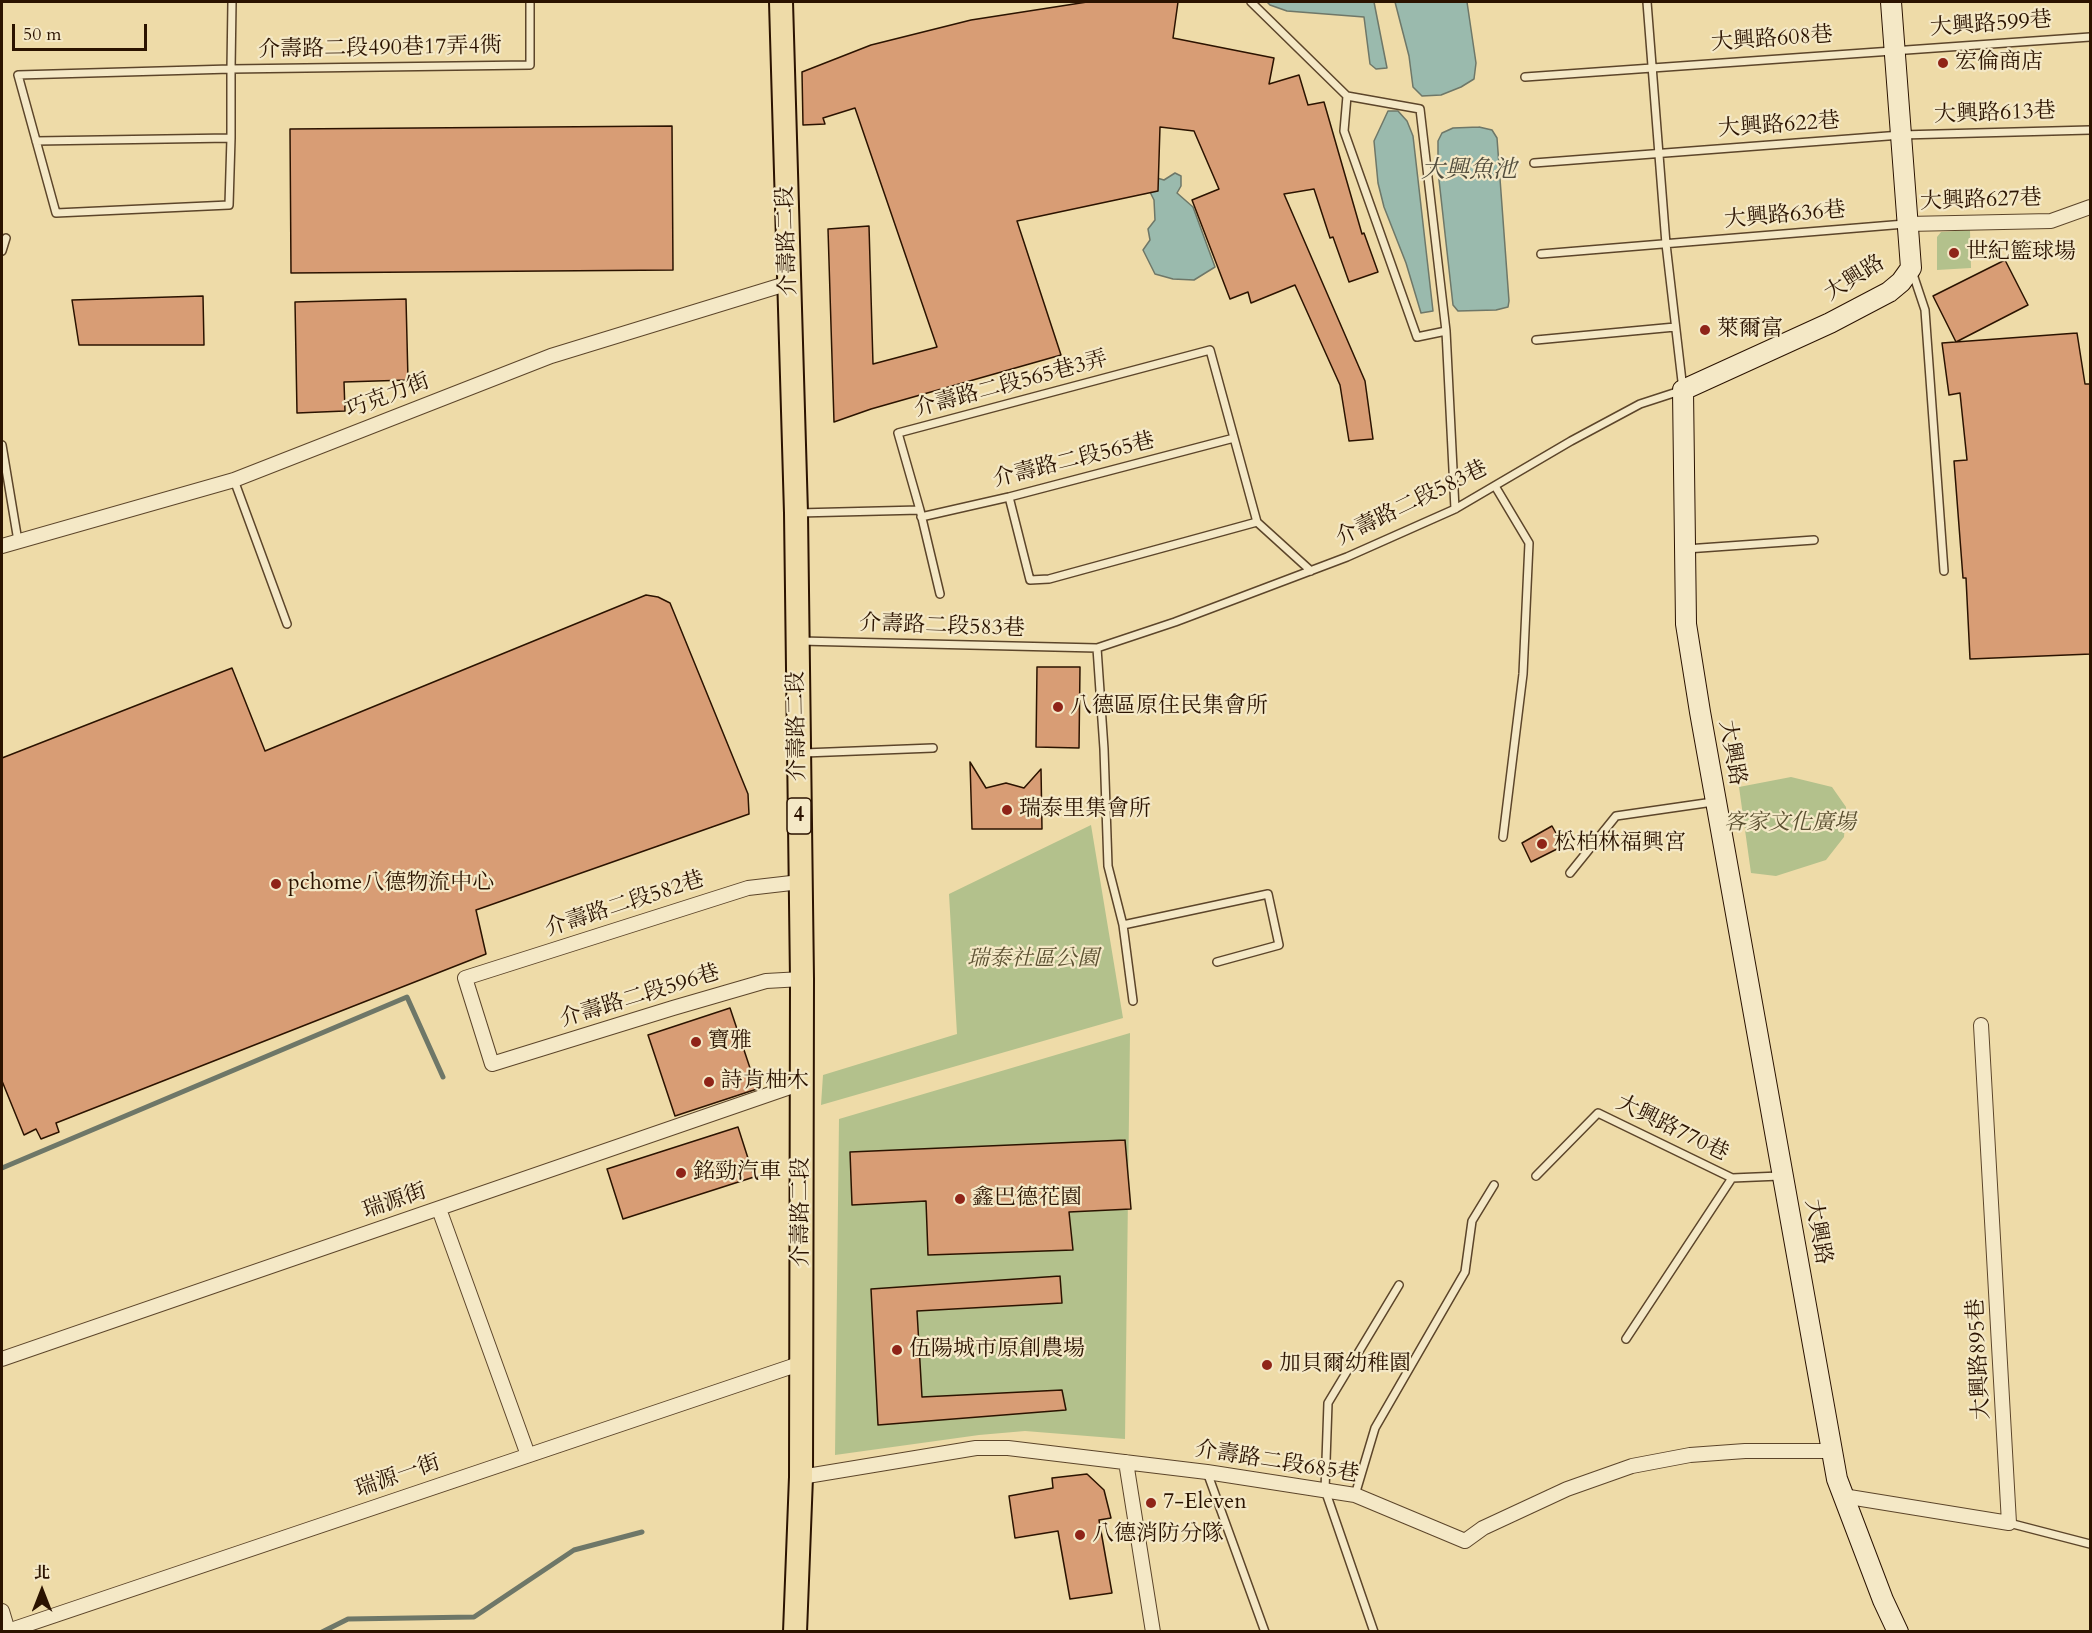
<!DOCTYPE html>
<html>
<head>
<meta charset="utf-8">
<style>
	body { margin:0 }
	#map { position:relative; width:2092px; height:1633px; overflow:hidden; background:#eedba8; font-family:Cardo,"Noto Serif TC",serif }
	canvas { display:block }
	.frame { position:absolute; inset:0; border:3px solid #2b1300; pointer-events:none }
	.north { position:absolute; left:12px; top:1561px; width:60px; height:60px; -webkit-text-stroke:4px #f4e8c6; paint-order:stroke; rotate:0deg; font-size:16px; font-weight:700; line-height:24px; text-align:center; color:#2b1300 }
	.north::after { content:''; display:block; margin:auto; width:21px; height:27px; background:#2b1300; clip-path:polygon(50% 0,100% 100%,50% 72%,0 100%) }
	.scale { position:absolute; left:12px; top:24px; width:135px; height:27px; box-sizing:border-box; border:3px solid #2b1300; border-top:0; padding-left:8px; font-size:18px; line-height:21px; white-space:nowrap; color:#2b1300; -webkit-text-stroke:4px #f4e8c6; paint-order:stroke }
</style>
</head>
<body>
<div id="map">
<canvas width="2092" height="1633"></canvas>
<div class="frame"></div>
<div class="north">北</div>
<div class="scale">50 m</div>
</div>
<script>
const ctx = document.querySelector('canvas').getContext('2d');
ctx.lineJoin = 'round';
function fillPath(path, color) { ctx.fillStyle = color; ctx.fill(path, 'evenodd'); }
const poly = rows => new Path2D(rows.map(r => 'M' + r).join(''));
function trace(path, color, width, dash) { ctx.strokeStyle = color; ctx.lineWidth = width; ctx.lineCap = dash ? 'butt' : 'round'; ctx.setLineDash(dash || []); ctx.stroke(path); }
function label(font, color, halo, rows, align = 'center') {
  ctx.font = font + ' Cardo,"Noto Serif TC",serif'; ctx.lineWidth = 4.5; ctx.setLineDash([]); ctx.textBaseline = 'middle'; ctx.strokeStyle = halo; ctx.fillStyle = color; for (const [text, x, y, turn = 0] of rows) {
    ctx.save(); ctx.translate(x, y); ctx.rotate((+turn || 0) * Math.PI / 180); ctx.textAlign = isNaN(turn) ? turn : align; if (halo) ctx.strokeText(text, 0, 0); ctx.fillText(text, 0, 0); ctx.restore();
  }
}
const green = poly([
	[1970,230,1971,268,1937,270,1937,237,1941,232],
	[1791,777,1832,787,1846,807,1844,837,1826,860,1776,876,1751,873,1739,787],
	[1091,825,1123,1018,821,1105,823,1075,957,1034,949,894],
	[1130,1033,1125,1439,1025,1431,979,1435,835,1455,839,1119]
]);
const water = poly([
	[1267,2,1374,2,1387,68,1376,69,1370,64,1364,17,1287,11,1270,5,1267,2],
	[1395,2,1467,2,1476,63,1474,79,1461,87,1441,95,1422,96,1413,87,1409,56,1395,2],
	[1388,111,1398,111,1407,121,1413,136,1433,311,1421,313,1406,263,1384,207,1378,183,1374,141,1388,111],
	[1479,127,1492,130,1497,138,1509,301,1508,307,1496,310,1458,311,1453,305,1438,171,1438,141,1442,133,1453,128,1479,127],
	[1175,173,1181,176,1181,186,1177,193,1193,207,1215,267,1194,280,1173,279,1155,274,1143,250,1150,240,1148,229,1155,220,1154,200,1150,192,1157,178,1164,180,1175,173]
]);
const stream = poly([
	[2,1168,407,997,443,1077],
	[322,1632,348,1619,474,1617,574,1550,642,1532]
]);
const building = poly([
	[1087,2,1178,2,1173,38,1274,58,1269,84,1299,75,1308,105,1324,102,1362,234,1364,233,1378,272,1349,282,1333,237,1330,238,1314,189,1284,194,1365,381,1373,439,1349,441,1340,385,1295,285,1251,303,1248,292,1230,299,1192,200,1219,189,1194,131,1160,127,1158,191,1017,221,1061,355,871,409,834,422,828,229,869,226,873,364,937,347,855,108,823,118,825,124,803,125,802,72,871,45,971,20,1087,2],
	[672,126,673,270,291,273,290,129,672,126],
	[2005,260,2028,305,1956,342,1933,296,2005,260],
	[203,296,204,345,79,345,72,300,203,296],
	[406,299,408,380,344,382,345,411,297,413,295,302,406,299],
	[2077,333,2085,384,2091,384,2091,654,1970,659,1966,578,1963,578,1954,461,1967,460,1960,393,1949,395,1942,343,2077,333],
	[646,595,658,597,670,603,748,794,749,814,476,910,486,954,56,1123,59,1132,41,1139,36,1129,24,1135,2,1081,2,758,232,668,265,751,646,595],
	[1037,667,1080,667,1079,748,1036,747,1037,667],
	[970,762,986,788,1006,783,1024,788,1041,769,1042,829,972,829,970,762],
	[1552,826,1563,846,1531,862,1522,843,1552,826],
	[730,1008,757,1089,675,1116,648,1035,730,1008],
	[738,1127,754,1177,623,1219,607,1169,738,1127],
	[1125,1140,1131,1209,1069,1212,1073,1250,928,1255,926,1201,852,1205,850,1152,1125,1140],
	[1060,1276,1062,1303,917,1311,922,1397,1062,1390,1066,1410,878,1425,871,1289,1060,1276],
	[1087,1474,1104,1490,1111,1518,1099,1520,1112,1593,1070,1599,1058,1531,1015,1538,1009,1496,1053,1488,1052,1478,1087,1474]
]);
const lane = poly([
	[232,2,231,69,231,138,229,205,56,213,18,75,231,69,530,65,530,2],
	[1251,2,1347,96,1420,109,1446,331,1455,509],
	[1525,77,2090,37],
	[1347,96,1344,131,1417,337,1446,331],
	[36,141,231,138],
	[1534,163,1901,135,2090,130],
	[2,251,6,238],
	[1541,254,1905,224],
	[1912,271,1925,310,1944,571],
	[1536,340,1675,327],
	[2,445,18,541],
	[234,480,287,624],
	[1495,486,1529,543,1523,674,1503,837],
	[1009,497,1030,580,1049,579,1257,522],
	[798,513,920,510],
	[921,517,1009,497,1234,438],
	[1257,522,1311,571],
	[1686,549,1814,540],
	[940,594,920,510,898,433,1210,350,1257,522],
	[800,641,1097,648,1175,622,1347,557,1455,509,1571,441,1640,404,1683,390,1666,244,1647,2],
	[1097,648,1104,749,1108,866,1123,925,1133,1001],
	[804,753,933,748],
	[1570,873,1616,816,1713,802],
	[1123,925,1268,894,1279,945,1217,962],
	[1536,1176,1598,1113,1732,1178,1780,1176],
	[1626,1339,1732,1178],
	[1207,1472,1265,1632],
	[1355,1495,1375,1428,1465,1272,1472,1221,1494,1185],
	[2009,1523,2090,1544],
	[1374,1632,1325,1490,1328,1403,1399,1285]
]);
const street = poly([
	[1907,224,2051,221,2090,207],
	[2,546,234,480,551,356,789,283],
	[800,882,748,888,465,978,492,1064,673,1008,766,981,802,979],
	[439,1209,528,1455],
	[2,1359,802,1083],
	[1126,1462,1153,1632],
	[801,1477,976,1448,1008,1448,1207,1472,1355,1495,1465,1541,1483,1528,1567,1489,1632,1466,1690,1455,1745,1451,1833,1451],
	[1843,1496,2009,1523,1981,1025],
	[2,1611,8,1631,802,1363]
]);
const secondary = poly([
	[1891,2,1911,268,1901,282,1889,292,1830,323,1683,390,1686,624,1700,712,1837,1479,1883,1600,1898,1632]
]);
const primary = poly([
	[781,2,796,513,802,979,801,1477,795,1632]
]);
const markers = [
	[1943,63,6,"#8f2418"],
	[1954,253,6,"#8f2418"],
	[1705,330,6,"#8f2418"],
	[1058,707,6,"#8f2418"],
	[1007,810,6,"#8f2418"],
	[1542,844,6,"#8f2418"],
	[276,884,6,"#8f2418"],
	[696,1042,6,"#8f2418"],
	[709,1082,6,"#8f2418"],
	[681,1173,6,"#8f2418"],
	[960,1199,6,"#8f2418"],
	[897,1350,6,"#8f2418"],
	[1267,1365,6,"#8f2418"],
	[1151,1503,6,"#8f2418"],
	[1080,1535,6,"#8f2418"]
];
const shields = [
	[799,816,24]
];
const shieldNames = [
	["4",799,816]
];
const streetNames = [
	["大興路599巷",1991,25,-4],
	["大興路608巷",1772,40,-4],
	["介壽路二段490巷17弄4衖",380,49,-1],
	["大興路613巷",1995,114,-2],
	["大興路622巷",1779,126,-4],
	["大興路627巷",1981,201,-2],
	["大興路636巷",1785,216,-5],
	["介壽路二段",788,241,-92],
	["大興路",1855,279,-32],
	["介壽路二段565巷3弄",1011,385,-15],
	["巧克力街",388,397,-21],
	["介壽路二段565巷",1074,461,-14],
	["介壽路二段583巷",1412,504,-26],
	["介壽路二段583巷",942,627,2],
	["介壽路二段",798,726,-91],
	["大興路",1731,753,80],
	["介壽路二段582巷",625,905,-18],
	["介壽路二段596巷",640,997,-17],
	["大興路770巷",1672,1129,26],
	["瑞源街",395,1202,-19],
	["介壽路二段",802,1212,-90],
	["大興路",1817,1232,80],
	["大興路895巷",1980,1359,-93],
	["介壽路二段685巷",1277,1463,9],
	["瑞源一街",398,1477,-19]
];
const poiNames = [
	["宏倫商店",1955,63],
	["世紀籃球場",1966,253],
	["萊爾富",1717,330],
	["八德區原住民集會所",1070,707],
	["瑞泰里集會所",1019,810],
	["松柏林福興宮",1554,844],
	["pchome八德物流中心",288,884],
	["寶雅",708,1042],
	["詩肯柚木",721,1082],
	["銘勁汽車",693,1173],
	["鑫巴德花園",972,1199],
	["伍陽城市原創農場",909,1350],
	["加貝爾幼稚園",1279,1365],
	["7-Eleven",1163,1503],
	["八德消防分隊",1092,1535]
];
const parkNames = [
	["客家文化廣場",1790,824],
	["瑞泰社區公園",1033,960]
];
const waterNames = [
	["大興魚池",1469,171]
];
fillPath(green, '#b3c18c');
fillPath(water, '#9abaad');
trace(water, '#6e7768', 1.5);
trace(stream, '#6e7768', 5);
fillPath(building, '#d89d75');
trace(building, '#2b1300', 1.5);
trace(lane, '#5c452a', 10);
trace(street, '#5c452a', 16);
trace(secondary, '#2b1300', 22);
trace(primary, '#2b1300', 26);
trace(lane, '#f4e8c6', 7);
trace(street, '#f4e8c6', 14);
trace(secondary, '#f4e8c6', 20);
trace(primary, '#eedba8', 22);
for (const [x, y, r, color] of markers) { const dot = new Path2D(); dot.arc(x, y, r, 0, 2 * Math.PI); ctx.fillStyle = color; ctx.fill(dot); trace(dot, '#f4e8c6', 2); }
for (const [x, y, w] of shields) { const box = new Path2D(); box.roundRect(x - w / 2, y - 18, w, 36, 4.5); ctx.fillStyle = '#f4e8c6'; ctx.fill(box); trace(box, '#2b1300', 1.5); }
label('bold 21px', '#2b1300', null, shieldNames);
label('22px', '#2b1300', '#f4e8c6', streetNames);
label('22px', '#2b1300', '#f4e8c6', poiNames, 'left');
label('italic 22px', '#5b5031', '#f4e8c6', parkNames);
label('italic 24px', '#524d3d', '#f4e8c6', waterNames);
</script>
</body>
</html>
